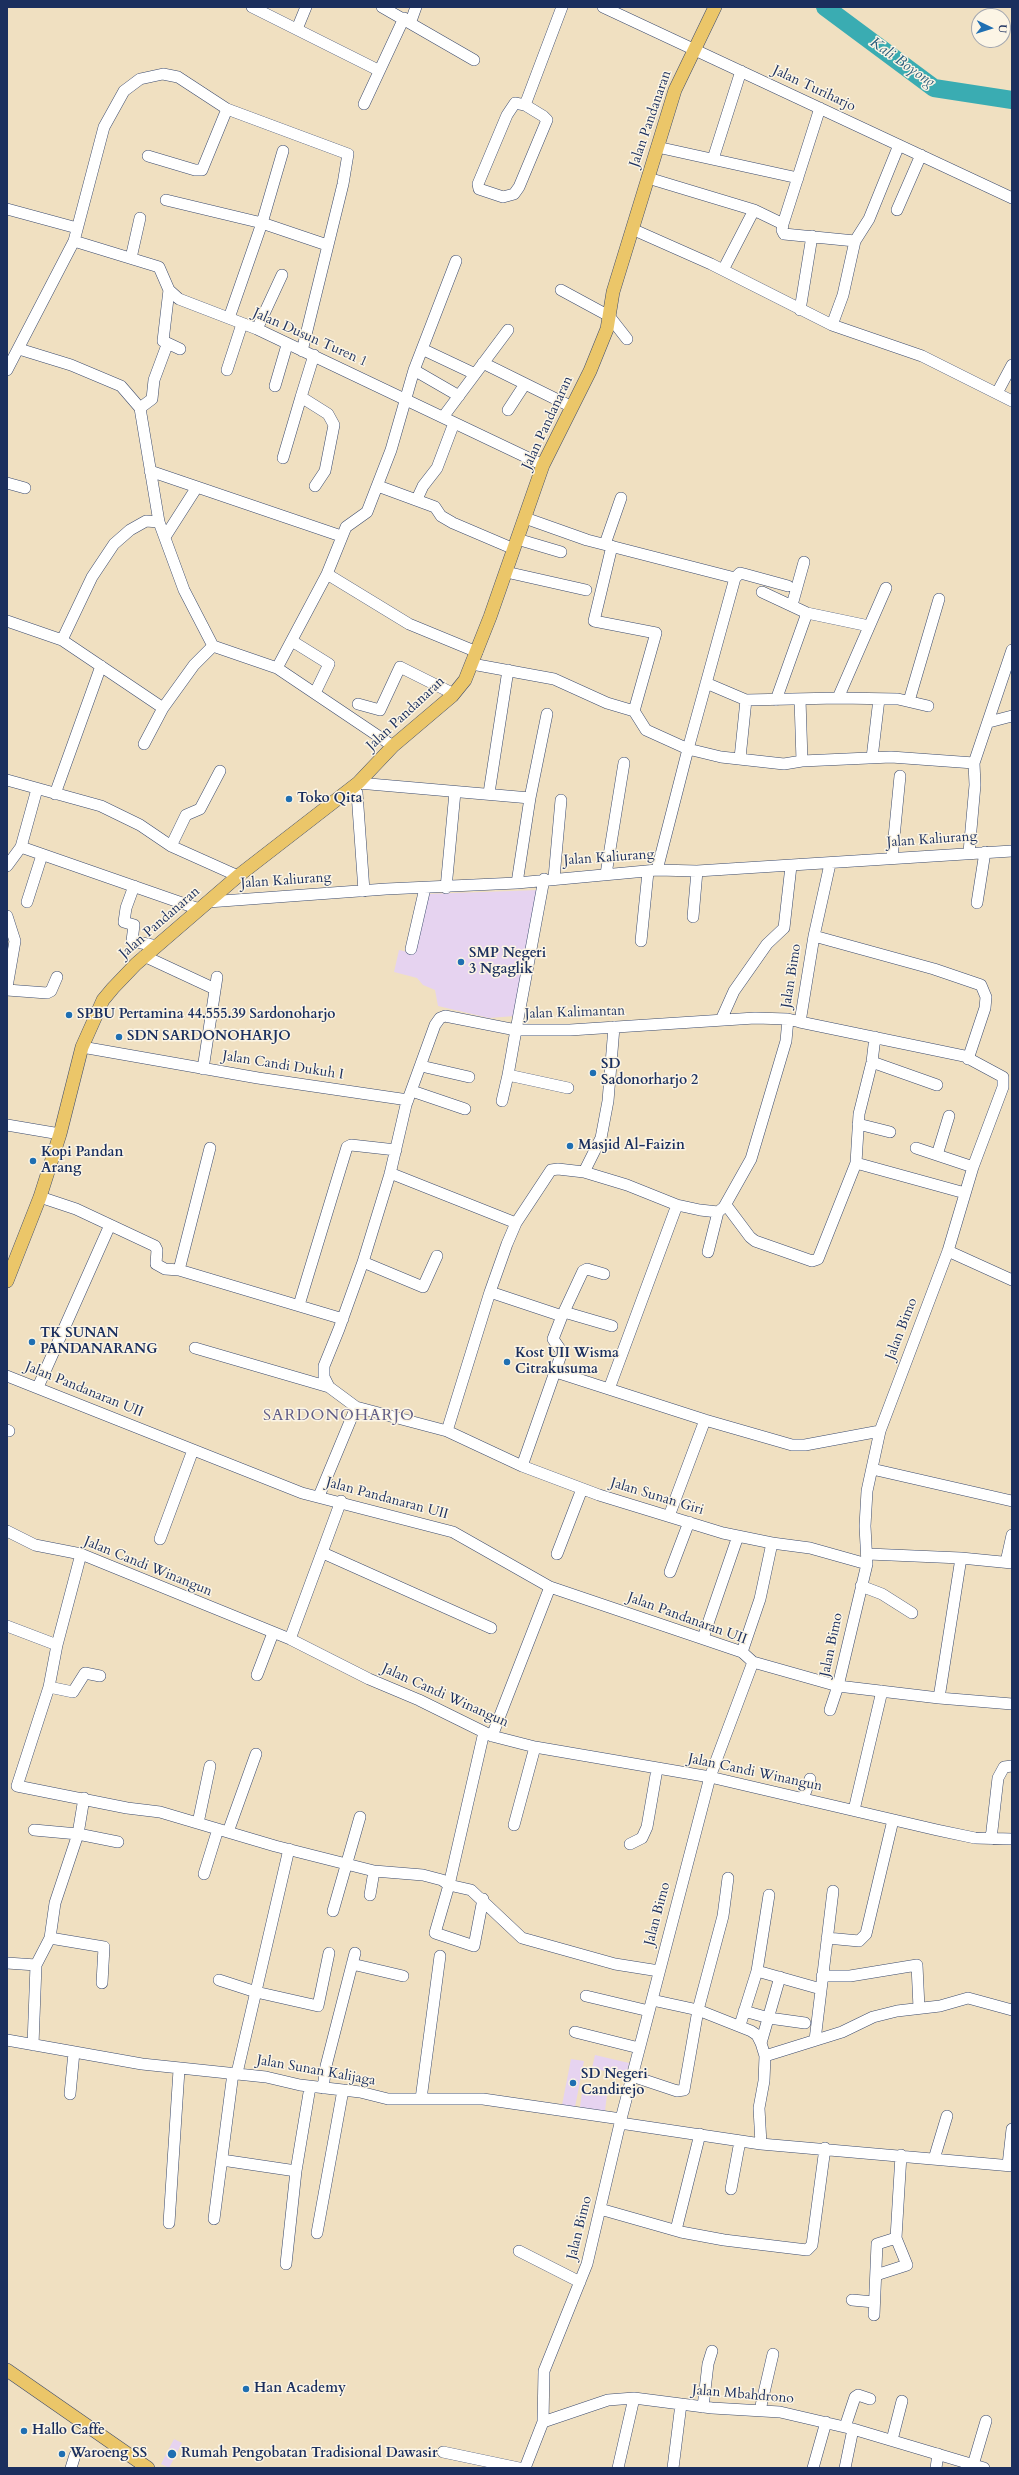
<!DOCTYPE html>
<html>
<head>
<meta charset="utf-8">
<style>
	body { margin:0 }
	#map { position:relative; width:1019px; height:2475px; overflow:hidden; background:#f0e0c1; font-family:Cardo,serif }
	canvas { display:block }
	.frame { position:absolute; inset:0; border:8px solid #1b2f5e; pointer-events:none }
	.north { position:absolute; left:971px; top:8px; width:40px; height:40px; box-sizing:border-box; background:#fcf5e5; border:1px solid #a2a6af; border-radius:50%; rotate:94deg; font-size:11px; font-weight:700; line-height:16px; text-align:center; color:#1b2f5e }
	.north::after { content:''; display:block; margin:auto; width:14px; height:18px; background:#1f6fb2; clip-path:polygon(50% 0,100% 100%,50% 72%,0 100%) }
</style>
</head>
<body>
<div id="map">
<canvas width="1019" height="2475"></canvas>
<div class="frame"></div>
<div class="north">U</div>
</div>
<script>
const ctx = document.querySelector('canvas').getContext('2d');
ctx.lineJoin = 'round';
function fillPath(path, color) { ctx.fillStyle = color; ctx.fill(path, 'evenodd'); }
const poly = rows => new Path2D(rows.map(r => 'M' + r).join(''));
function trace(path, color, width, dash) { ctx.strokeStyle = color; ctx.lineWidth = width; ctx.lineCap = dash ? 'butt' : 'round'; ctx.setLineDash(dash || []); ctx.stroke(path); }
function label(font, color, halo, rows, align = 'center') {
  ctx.font = font + ' Cardo,serif'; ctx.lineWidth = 3; ctx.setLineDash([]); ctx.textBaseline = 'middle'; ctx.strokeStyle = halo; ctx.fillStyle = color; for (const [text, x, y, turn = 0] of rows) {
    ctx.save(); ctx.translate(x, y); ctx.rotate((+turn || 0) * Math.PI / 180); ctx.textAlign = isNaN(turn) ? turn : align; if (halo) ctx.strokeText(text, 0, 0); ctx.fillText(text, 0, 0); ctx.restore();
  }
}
const built = poly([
	[539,890,515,1016,489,1018,438,1006,435,990,423,985,417,978,394,972,399,950,412,953,426,894],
	[595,2055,629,2063,626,2076,592,2068],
	[571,2059,584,2061,575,2107,562,2105],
	[582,2092,607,2095,605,2111,580,2107],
	[174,2439,182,2443,169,2468,161,2464]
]);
const river = poly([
	[825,7,934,88,1012,100]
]);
const minor = poly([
	[252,7,378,70],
	[382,7,474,60],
	[603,7,1012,198],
	[411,21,416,7],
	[297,29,306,7],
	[364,104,404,18],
	[525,105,543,116,547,120,519,187,514,194,503,197,479,189,478,184,507,115,515,103,525,105,562,7],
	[657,147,798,178],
	[148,156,195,170,202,170,227,109],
	[713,159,741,71],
	[648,178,754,210,783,224,782,230,784,234,855,241,843,295,832,325],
	[166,200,262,223,327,245],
	[7,209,77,228],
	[897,210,921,155],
	[783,224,820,108],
	[632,229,711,264,832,325,922,356,1012,401],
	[74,241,159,267,169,290,179,299,257,329,543,465],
	[855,241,869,219,899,145],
	[131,258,140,218],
	[723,270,754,210],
	[169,290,163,341,180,349],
	[561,290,609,316,627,339],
	[800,310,812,236],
	[229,318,262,223,283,151],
	[257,329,282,275],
	[19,349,71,365,121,386,140,408,159,522,184,590,213,646,277,668,393,746],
	[422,349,475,374],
	[483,363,572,407],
	[7,370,74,241,104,127,124,91,140,79,163,74,178,77,227,109,348,154,343,184,302,351],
	[227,370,242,324],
	[414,370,459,396],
	[275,386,287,345],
	[997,393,1012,365],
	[301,397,314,355],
	[140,408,152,399,154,380,167,345],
	[508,410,525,384],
	[443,417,508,330],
	[283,458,301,397,328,414,334,425,325,471,315,486],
	[150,471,341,536],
	[7,483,25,488],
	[378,486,435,507,441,516,453,523,514,549],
	[417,499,423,486,437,468,454,423],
	[525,518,587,540,735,578],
	[165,537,197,487],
	[517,539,561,552],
	[605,544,621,498],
	[612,546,594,621,656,633,634,711],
	[506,572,586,590],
	[327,574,409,624,477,652],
	[788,586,744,574,740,573,735,578,688,749,721,757,784,764,802,761,891,757,974,763,975,785,969,852],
	[762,592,807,613,869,626],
	[792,605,804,562],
	[7,621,62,640,163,708],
	[62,640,92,577,114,544,130,530,146,521,159,522],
	[292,641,329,664,315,693],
	[472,664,554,679,607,703,634,711,646,730,688,749,657,870],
	[277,668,327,574,346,527,367,512,391,450,414,370,456,261],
	[706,683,746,700,838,698,886,588],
	[838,698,898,699,928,706],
	[800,699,802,761],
	[776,700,807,613],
	[909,701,939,599],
	[358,704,380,710,400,667,454,694],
	[989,722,1012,716],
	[144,744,163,708,194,665,213,646],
	[740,758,746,700],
	[872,758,879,699],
	[974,763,1012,650],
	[7,780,101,806,140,825,171,846,238,876],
	[358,783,530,798],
	[357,793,364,891],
	[489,793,508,670],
	[55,794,101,666],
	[171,846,186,815,200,809,220,771],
	[21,847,199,909],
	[892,858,900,776],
	[7,866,21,847,37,789],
	[606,874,624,763],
	[554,878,561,800],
	[544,879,516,1030,570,1030,755,1018,788,1019],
	[517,883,530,798,547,714],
	[134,886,126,908,124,922,134,925,132,941,157,946],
	[446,888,455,792],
	[27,902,42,855],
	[208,902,386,889,517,883,657,870,697,871,1012,851],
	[977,903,985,852],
	[7,916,15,941,7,987],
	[693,917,697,871],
	[814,936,934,969,981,985,986,997,985,1008,968,1059],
	[641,941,648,872],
	[411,949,425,888],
	[144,956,215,989],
	[7,990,47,993,51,991,57,977],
	[721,1020,734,991,767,944,784,928,791,866],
	[82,1047,258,1078,408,1100],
	[872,1062,937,1085],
	[421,1066,469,1077],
	[203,1069,217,977],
	[412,1091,465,1109],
	[502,1101,508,1075],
	[858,1124,890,1132],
	[7,1125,60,1134],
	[916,1148,973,1167],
	[937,1155,949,1116],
	[856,1163,965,1193],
	[584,1172,601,1138,608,1101,614,1027],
	[390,1173,516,1223],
	[40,1197,76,1209,155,1246,157,1250,156,1264,165,1269,179,1270,210,1148],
	[726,1205,750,1237,755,1241,812,1261,818,1259,856,1163,859,1114,872,1062,875,1037],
	[948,1251,1012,1280],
	[708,1252,718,1212],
	[363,1262,423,1287,437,1256],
	[179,1270,343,1319],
	[490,1292,562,1316,553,1339,562,1352,522,1466],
	[299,1305,347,1147,351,1145,396,1150],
	[564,1312,612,1326],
	[562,1316,583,1271,587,1269,604,1274],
	[195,1348,329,1387],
	[556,1372,705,1420,792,1445,805,1445,880,1431],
	[7,1376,302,1493,453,1532,550,1587,742,1652,753,1662],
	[38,1387,110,1225],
	[609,1389,677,1205],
	[356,1407,447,1431,490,1292,507,1244,516,1223,551,1170,558,1169,584,1172,627,1185,677,1205,700,1210,718,1212,724,1207,751,1159,786,1041,788,1019,800,1022],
	[7,1430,9,1431],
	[447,1431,522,1466,599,1495,723,1533,772,1543,810,1548,867,1564],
	[872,1469,1012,1501],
	[319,1496,356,1407,329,1387,324,1377,324,1366,339,1329,363,1262,390,1174,406,1105,435,1025,440,1018,445,1016,516,1030,508,1075,568,1088],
	[669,1516,705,1420],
	[7,1531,35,1545,81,1554,290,1639,369,1679,419,1700,492,1736,535,1747,710,1777,937,1830,975,1838,1012,1839],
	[160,1539,193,1450],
	[323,1553,491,1628],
	[81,1554,57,1645,49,1687,17,1786,127,1808,160,1812,275,1846,374,1871,423,1875,442,1880,449,1885,471,1890,522,1938,615,1964,659,1971],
	[557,1554,582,1489],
	[868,1554,961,1558],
	[1006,1562,1012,1535],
	[670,1572,689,1522],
	[861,1586,882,1594,912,1613],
	[7,1626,57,1645],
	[703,1638,738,1536],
	[290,1639,341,1501],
	[742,1652,760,1599,772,1543],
	[257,1675,273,1633],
	[49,1687,73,1692,85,1673,100,1676],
	[939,1698,1012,1704],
	[830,1710,838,1686,939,1698,961,1558,1012,1563],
	[492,1736,550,1587],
	[803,1799,810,1779],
	[854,1810,882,1691],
	[198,1823,210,1766],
	[514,1825,535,1747],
	[34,1830,78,1834,118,1842],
	[228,1832,256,1754],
	[991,1839,998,1778,1004,1767,1012,1766],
	[630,1844,642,1838,647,1827,657,1769],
	[204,1874,218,1829],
	[370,1895,374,1871],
	[483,1899,474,1946,435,1933,449,1885,484,1732],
	[333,1911,360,1817],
	[50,1938,104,1947,102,1983],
	[827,1938,859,1941,866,1934,893,1820],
	[7,1963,36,1965,33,2045],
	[352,1964,403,1976],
	[36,1965,50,1938,55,1903,78,1834,84,1798],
	[757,1971,821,1989],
	[822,1976,850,1976,917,1965,919,2008],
	[219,1980,256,1992,318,2006,329,1953],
	[586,1996,649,2011],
	[652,2000,698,2010,751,2031,757,2035,761,2043,765,2056,842,2032,873,2017,897,2011,940,2006,968,1998,1012,2010],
	[744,2011,769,2018,805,2023],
	[740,2025,757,1971,769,1895],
	[575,2032,639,2048],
	[7,2040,142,2064,266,2077,300,2085,360,2092,388,2099,483,2099,621,2119],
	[815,2040,833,1891],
	[761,2043,780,1977],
	[237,2073,289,1849],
	[632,2076,677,2091,684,2090,698,2010,723,1916,728,1878],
	[323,2088,326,2066,355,1953],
	[70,2094,74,2052],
	[421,2099,440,1956],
	[620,2123,761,2144,1012,2166],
	[761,2144,759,2108,764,2081,765,2056],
	[934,2159,947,2116],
	[222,2160,296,2171],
	[1008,2165,1012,2129],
	[731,2189,740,2141],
	[600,2209,681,2232,724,2240,807,2250,812,2245,825,2148],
	[214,2219,233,2073],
	[169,2223,179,2070],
	[676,2230,700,2134],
	[317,2233,343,2090],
	[519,2251,580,2282],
	[286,2264,296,2171,310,2087],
	[876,2275,907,2265,896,2238,901,2155],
	[852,2300,874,2302],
	[874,2315,877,2244,896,2238],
	[703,2407,708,2364,712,2351],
	[760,2410,773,2354],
	[543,2422,608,2400,634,2398,712,2408,780,2412,853,2429,984,2468],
	[845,2427,855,2397,858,2395,870,2399],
	[892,2440,902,2401],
	[443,2452,519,2468],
	[973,2465,986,2421],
	[71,2468,75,2455],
	[525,2468,543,2422,544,2371,587,2264,621,2119,710,1777,753,1662,838,1686,867,1564,865,1526,867,1491,880,1431,948,1251,973,1167,1003,1087,1003,1077,964,1056,800,1022,814,936,830,864],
	[618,2468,634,2398],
	[673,2468,681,2404],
	[813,2468,826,2422],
	[845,2468,853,2429],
	[936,2468,938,2454]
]);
const major = poly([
	[7,1281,40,1197,60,1134,82,1047,103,1000,113,988,136,964,238,876,358,783,393,746,452,696,465,680,490,617,543,465,590,371,607,329,613,292,675,90,715,7],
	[7,2370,148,2468]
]);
const markers = [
	[289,799,4,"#1f6fb2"],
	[461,962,4,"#1f6fb2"],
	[69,1015,4,"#1f6fb2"],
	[119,1037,4,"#1f6fb2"],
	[593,1073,4,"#1f6fb2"],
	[570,1146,4,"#1f6fb2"],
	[33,1161,4,"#1f6fb2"],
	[32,1342,4,"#1f6fb2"],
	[507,1362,4,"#1f6fb2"],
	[573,2083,4,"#1f6fb2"],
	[246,2389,4,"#1f6fb2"],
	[24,2431,4,"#1f6fb2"],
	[62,2454,4,"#1f6fb2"],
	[172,2454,5,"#1f6fb2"]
];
const streetNames = [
	["Jalan Turiharjo",814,89,25],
	["Jalan Pandanaran",651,119,-71],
	["Jalan Dusun Turen 1",310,338,24],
	["Jalan Pandanaran",548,423,-65],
	["Jalan Pandanaran",406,714,-43],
	["Jalan Kaliurang",932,840,-4],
	["Jalan Kaliurang",609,858,-4],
	["Jalan Kaliurang",286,881,-4],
	["Jalan Pandanaran",160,923,-41],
	["Jalan Bimo",792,976,-81],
	["Jalan Kalimantan",575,1013,-2],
	["Jalan Candi Dukuh I",283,1066,9],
	["Jalan Bimo",902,1329,-69],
	["Jalan Pandanaran UII",84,1390,22],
	["Jalan Sunan Giri",657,1497,17],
	["Jalan Pandanaran UII",387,1499,15],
	["Jalan Candi Winangun",148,1567,22],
	["Jalan Pandanaran UII",687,1619,20],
	["Jalan Bimo",832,1645,-78],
	["Jalan Candi Winangun",445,1696,24],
	["Jalan Candi Winangun",755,1773,12],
	["Jalan Bimo",658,1914,-75],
	["Jalan Sunan Kalijaga",316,2071,10],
	["Jalan Bimo",580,2228,-76],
	["Jalan Mbahdrono",743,2395,5]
];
const poiNames = [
	["Toko Qita",297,799],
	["SMP Negeri",469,954],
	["3 Ngaglik",469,970],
	["SPBU Pertamina 44.555.39 Sardonoharjo",77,1015],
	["SDN SARDONOHARJO",127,1037],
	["SD",601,1065],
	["Sadonorharjo 2",601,1081],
	["Masjid Al-Faizin",578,1146],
	["Kopi Pandan",41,1153],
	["Arang",41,1169],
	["TK SUNAN",40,1334],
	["PANDANARANG",40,1350],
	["Kost UII Wisma",515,1354],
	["Citrakusuma",515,1370],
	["SD Negeri",581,2075],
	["Candirejo",581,2091],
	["Han Academy",254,2389],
	["Hallo Caffe",32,2431],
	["Waroeng SS",70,2454],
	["Rumah Pengobatan Tradisional Dawasir",181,2454]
];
const waterNames = [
	["Kali Boyong",902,63,35]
];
const quarterNames = [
	["SARDONOHARJO",339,1416]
];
fillPath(built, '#e6d3f0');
trace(river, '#3aacb2', 18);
trace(minor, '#3b4a6d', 12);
trace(major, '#3b4a6d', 14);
trace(minor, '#fff', 11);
trace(major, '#ebc669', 13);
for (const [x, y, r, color] of markers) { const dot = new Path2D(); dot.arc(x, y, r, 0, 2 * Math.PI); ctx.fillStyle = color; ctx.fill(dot); trace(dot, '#fcf5e5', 1.5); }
label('14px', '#1b2f5e', '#fcf5e5', streetNames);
label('bold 14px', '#1b2f5e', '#fcf5e5', poiNames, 'left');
label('italic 15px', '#265b7b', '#fcf5e5', waterNames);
ctx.letterSpacing = '1px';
label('16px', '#615d87', '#fcf5e5', quarterNames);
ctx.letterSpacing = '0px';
</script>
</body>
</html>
